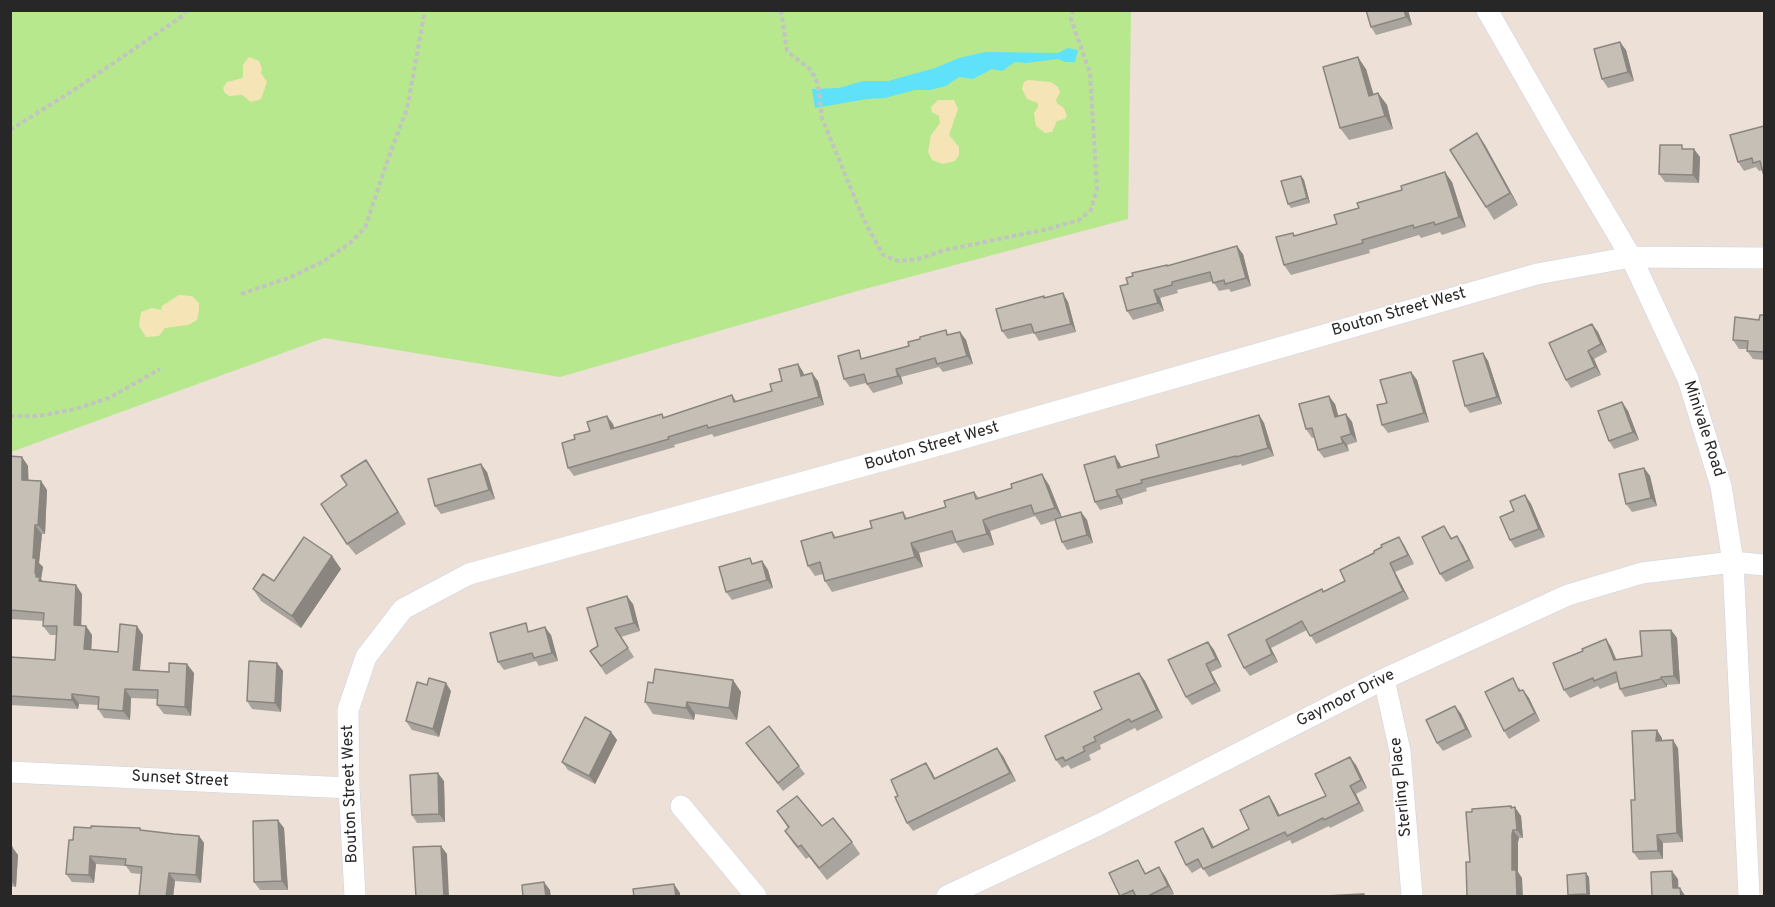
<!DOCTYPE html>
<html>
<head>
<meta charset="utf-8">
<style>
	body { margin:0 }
	#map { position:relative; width:1775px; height:907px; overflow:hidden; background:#ece0d7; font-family:Overpass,sans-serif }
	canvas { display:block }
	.frame { position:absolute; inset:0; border:12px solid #272727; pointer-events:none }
</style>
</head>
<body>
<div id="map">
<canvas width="1775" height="907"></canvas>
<div class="frame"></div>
</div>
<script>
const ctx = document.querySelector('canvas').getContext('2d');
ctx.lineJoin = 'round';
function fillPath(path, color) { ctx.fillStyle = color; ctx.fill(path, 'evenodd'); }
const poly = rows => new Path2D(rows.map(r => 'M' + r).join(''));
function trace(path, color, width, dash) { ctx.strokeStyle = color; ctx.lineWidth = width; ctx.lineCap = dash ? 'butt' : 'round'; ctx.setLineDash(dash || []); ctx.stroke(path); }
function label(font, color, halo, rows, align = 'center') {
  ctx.font = font + ' Overpass,sans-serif'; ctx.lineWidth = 4.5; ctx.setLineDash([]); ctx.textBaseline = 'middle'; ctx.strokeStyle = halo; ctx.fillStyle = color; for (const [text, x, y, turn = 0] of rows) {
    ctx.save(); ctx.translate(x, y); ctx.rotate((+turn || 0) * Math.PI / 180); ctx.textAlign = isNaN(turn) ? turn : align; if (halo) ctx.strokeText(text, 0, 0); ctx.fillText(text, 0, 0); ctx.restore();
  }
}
const green = poly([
	[11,11,1131,11,1128,219,857,291,560,377,324,338,11,452]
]);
const sand = poly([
	[249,57,259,61,262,68,261,73,267,82,261,99,251,102,242,95,229,96,224,92,223,88,227,82,243,78,243,65],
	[1028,80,1051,82,1058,87,1060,92,1056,100,1057,103,1064,108,1067,116,1065,119,1057,121,1052,132,1045,133,1036,126,1034,113,1038,107,1038,103,1027,99,1022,89,1024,82],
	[938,100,954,100,958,109,949,135,959,147,959,155,955,161,943,164,932,160,928,152,931,135,940,123,939,116,932,112,931,107],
	[179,295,192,296,199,303,199,310,197,320,188,325,165,328,159,336,146,337,139,326,141,312,152,308,161,310,162,306]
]);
const water = poly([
	[1068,48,1078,50,1075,62,1065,62,1058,59,1026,63,1015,62,1002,71,992,69,973,79,959,77,946,86,930,90,915,90,885,98,867,99,815,108,812,89,839,88,863,81,888,81,935,68,959,58,985,52,1058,53]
]);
const path = poly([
	[781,10,787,51,811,70,818,84,822,118,863,218,883,255,898,261,918,259,945,250,1048,229,1079,220,1091,210,1097,188,1090,73,1071,19,1073,10],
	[10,130,77,88,181,17,187,10],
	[241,294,291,277,324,261,350,243,365,228,389,156,407,109,425,10],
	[10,416,39,416,75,409,109,398,160,369]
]);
const street = poly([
	[1487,10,1561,139,1631,257,1688,379,1721,486,1733,562,1749,896],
	[1384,679,1400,751,1412,896],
	[10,772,349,788],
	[681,806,756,896],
	[355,896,349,788,348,710,366,657,403,609,469,574,957,440,1537,274,1631,257,1764,258],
	[947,896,1098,825,1384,679,1568,595,1642,573,1733,562,1764,565]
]);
const wall = poly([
	[1366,10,1408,10,1412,25,1376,35,1371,27],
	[1626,50,1634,81,1608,88,1602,79],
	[1366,69,1374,95,1378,93,1387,105,1393,129,1349,140,1340,128],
	[1764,126,1763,170,1759,171,1756,167,1744,171,1738,162],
	[1477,133,1485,145,1518,205,1494,220,1486,207],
	[1685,149,1700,157,1699,183,1665,182,1659,174],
	[1301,176,1304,180,1310,203,1291,208,1288,204],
	[1452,182,1466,227,1442,235,1440,232,1421,238,1419,235,1369,250,1370,253,1291,275,1284,265,1293,233,1295,236,1337,224],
	[1243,254,1251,286,1231,292,1229,289,1219,291,1213,281,1177,290,1178,293,1160,298,1164,311,1133,320,1127,311,1128,284,1167,265,1168,266],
	[1044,296,1045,298,1068,302,1076,332,1039,341,1034,333,1008,339,1002,331],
	[1764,315,1764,360,1753,359,1747,351,1748,349,1739,349,1733,340],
	[1592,324,1598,332,1607,352,1594,359,1601,375,1571,388,1566,380],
	[960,332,966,340,973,364,943,372,939,367,901,377,903,384,873,393,866,383,850,387,844,379,949,335],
	[1483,353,1488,361,1502,404,1470,413,1465,406],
	[798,364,803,372,804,375,818,381,824,405,714,437,712,434,674,445,675,447,574,476,568,468,613,424,614,428,662,414,664,418,732,395,737,402,772,391],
	[1411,372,1417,380,1429,422,1388,433,1382,425,1387,403],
	[1622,402,1628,411,1639,440,1614,449,1609,441],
	[1335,404,1338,416,1346,414,1352,422,1357,442,1347,445,1349,451,1324,458,1318,450,1315,437,1312,438,1306,429],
	[1259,415,1264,423,1274,456,1242,466,1241,464,1146,488,1147,491,1122,499,1123,504,1100,510,1095,502,1115,456,1120,464,1121,467,1159,457],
	[10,456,22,457,28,466,28,480,41,481,47,490,45,534,42,534,39,563,43,567,41,579,43,582,82,594,81,626,86,626,92,635,91,650,118,652,143,635,140,670,194,673,191,716,164,714,157,705,158,699,131,698,130,720,104,718,98,709,98,705,79,704,78,709,10,705,10,657,55,660,56,635,50,635,43,626,43,621,10,619],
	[366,460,406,524,356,555,347,544,347,485],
	[1644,468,1650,476,1657,506,1632,512,1626,504],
	[487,472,495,499,441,514,435,506],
	[1049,485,1062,517,1081,512,1087,520,1093,543,1067,550,1062,542,1056,520,1041,525,1035,516,990,531,994,545,963,553,956,543,919,553,923,567,832,592,825,581,823,574,815,576,808,566,832,532,836,537,872,528,903,512,907,518,946,507,974,492,979,498],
	[1525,495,1531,504,1545,537,1515,548,1510,540,1514,511],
	[1444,526,1452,538,1457,536,1463,545,1474,568,1446,582,1440,574],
	[1399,537,1404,545,1414,564,1395,572,1409,599,1316,644,1307,630,1271,648,1278,662,1250,676,1244,668,1228,635,1324,592,1345,581,1374,553],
	[332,556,341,569,301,628,261,601,253,589,274,581],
	[762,561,768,570,773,588,732,600,726,592,754,564],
	[633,604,640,631,621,637,634,657,606,675,590,651,598,646],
	[1671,630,1677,638,1680,684,1667,685,1667,687,1625,697,1620,689,1618,682,1600,689,1598,686,1570,698,1564,690,1583,651,1606,639,1611,647,1616,660,1642,656],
	[531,631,551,635,558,661,539,666,536,661,504,670,498,662],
	[1208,642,1214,650,1222,667,1211,672,1221,691,1192,705,1186,697],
	[277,663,283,671,281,712,252,709,247,701],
	[1139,673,1145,681,1163,718,1137,731,1135,728,1100,745,1101,749,1089,755,1091,760,1071,769,1068,765,1062,768,1056,760,1102,709],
	[733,680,741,692,737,720,695,714,694,720,653,714,645,702,653,683],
	[1519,687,1521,691,1523,690,1529,698,1540,721,1509,739,1504,731],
	[451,691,439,737,412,730,406,721],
	[1455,706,1461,714,1472,737,1443,751,1437,743],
	[611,732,617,740,595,784,568,770,562,762],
	[1662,738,1662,741,1678,748,1683,842,1663,843,1663,859,1639,860,1633,852,1635,800],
	[746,743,799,766,805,774,783,791],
	[1003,756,1016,781,913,831,907,823,926,763,935,779],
	[1356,765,1367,788,1356,794,1364,811,1330,828,1329,826,1292,844,1290,840,1209,877,1202,867,1192,873,1186,865,1203,828,1208,836,1214,847,1249,829,1269,796,1274,804,1280,816,1326,796],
	[444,781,445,822,417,823,412,815],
	[1511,806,1521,816,1523,838,1519,838,1518,842,1518,872,1522,878,1470,862,1472,812],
	[777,811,822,826,852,842,860,854,827,880,809,857,806,859,793,843,785,831,788,828],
	[91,828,140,828,141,830,174,834,199,836,204,843,201,883,175,881,173,897,139,897,141,874,131,873,126,866,96,864,94,883,72,882,66,874,73,840],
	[284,828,288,890,260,890,254,882],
	[10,847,12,847,18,855,16,887,10,886],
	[1143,868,1146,874,1165,876,1174,894,1169,897,1121,897],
	[1589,877,1590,897,1569,897,1568,895]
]);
const shadedWall = poly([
	[1404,10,1408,10,1412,25,1406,17],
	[1620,42,1626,50,1634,81,1628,72],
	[1358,57,1366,69,1377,108,1369,96],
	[1378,93,1387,105,1393,129,1385,116],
	[1477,133,1485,145,1518,205,1510,193],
	[1694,149,1700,157,1699,183,1693,175],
	[1445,172,1452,182,1466,227,1459,217],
	[1301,176,1304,180,1310,203,1307,198],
	[1237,246,1243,254,1251,286,1246,278],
	[1154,290,1160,298,1164,311,1158,303],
	[1063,293,1068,302,1076,332,1071,324],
	[1592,324,1598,332,1607,352,1601,344],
	[960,332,966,340,973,364,967,356],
	[1588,351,1594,359,1601,375,1595,367],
	[1483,353,1488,361,1502,404,1497,397],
	[798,364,803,372,807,384,801,376],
	[896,369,901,377,903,384,898,376],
	[1411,372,1417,380,1429,422,1424,413],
	[812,373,818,381,824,405,819,397],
	[1329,396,1335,404,1341,425,1335,417],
	[1622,402,1628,411,1639,440,1633,432],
	[1346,414,1352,422,1357,442,1351,434],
	[1259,415,1264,423,1274,456,1268,448],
	[607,416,613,424,617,438,611,429],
	[1341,437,1347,445,1349,451,1343,443],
	[1115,456,1120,464,1124,476,1118,468],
	[22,457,28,466,29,489,22,480],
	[366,460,374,472,406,524,398,512],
	[481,464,487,472,495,499,489,490],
	[1644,468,1650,476,1657,506,1651,498],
	[1042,474,1049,485,1062,518,1055,508],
	[41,481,47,490,45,534,38,525],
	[1116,490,1122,499,1123,504,1118,496],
	[1525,495,1531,504,1545,537,1539,529],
	[1081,512,1087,520,1093,543,1087,535],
	[983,520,990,531,994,545,987,534],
	[35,525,42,534,39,563,43,567,41,579,46,586,46,590,36,577,35,573,33,558],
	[1457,536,1463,545,1474,568,1469,560],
	[1399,537,1404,545,1414,564,1408,555],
	[911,543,919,553,923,567,915,557],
	[332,556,341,569,301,628,292,616],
	[762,561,768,570,773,588,767,580],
	[1390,563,1395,572,1409,599,1403,591],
	[76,585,82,594,81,634,74,625],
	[627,596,633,604,640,631,634,623],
	[86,626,92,635,91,658,84,649],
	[137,626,143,635,139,679,133,670],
	[545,627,551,635,558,661,552,653],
	[1671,630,1677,638,1680,684,1674,676],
	[1606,639,1611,647,1620,668,1614,660],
	[1266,640,1271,648,1278,662,1272,654],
	[1208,642,1214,650,1222,667,1216,659],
	[277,663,283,671,281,712,275,703],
	[187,664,194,673,191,716,185,707],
	[1206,664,1211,672,1221,691,1215,683],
	[1139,673,1145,681,1163,718,1157,710],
	[1661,677,1667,685,1667,687,1661,679],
	[733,680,741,692,737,720,729,708],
	[446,683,451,691,439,737,433,729],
	[125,689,131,698,130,720,123,711],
	[1523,690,1529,698,1540,721,1535,713],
	[72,694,79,704,78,709,72,700],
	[687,702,695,714,694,720,686,708],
	[1455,706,1461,714,1472,737,1466,729],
	[1657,730,1662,738,1662,749,1656,741],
	[611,732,617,740,595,784,589,776],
	[1673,740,1678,748,1683,842,1677,833],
	[997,748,1003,756,1016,781,1010,773],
	[1350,757,1356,765,1367,788,1361,780],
	[926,763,932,772,940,788,934,779],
	[438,773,444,781,445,822,439,814],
	[1350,786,1356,794,1364,811,1359,803],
	[1269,796,1274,804,1284,824,1278,816],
	[1511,806,1515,812,1515,807,1521,816,1523,838,1517,830],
	[278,820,284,828,288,890,282,881],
	[1203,828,1208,836,1218,856,1212,848],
	[1513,830,1519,838,1518,842,1518,872,1522,878,1523,897,1517,897,1512,870,1512,834],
	[1657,835,1663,843,1663,859,1658,851],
	[199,836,204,843,201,883,196,875],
	[441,846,447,854,449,897,444,897],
	[12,847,18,855,16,887,10,879],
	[90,856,96,864,94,883,89,875],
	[1159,867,1165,876,1174,894,1168,886],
	[1672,871,1678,879,1679,897,1673,888],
	[169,873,175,881,173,897,166,897],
	[1586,873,1589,877,1590,897,1587,894],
	[544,882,550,890,551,897,546,897],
	[674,884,680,893,680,897,676,897],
	[1680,888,1686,897,1681,897]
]);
const building = poly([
	[1366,10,1404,10,1406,17,1371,27,1366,10],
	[1620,42,1628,72,1602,79,1594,49,1620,42],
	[1358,57,1369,96,1378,93,1385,116,1340,128,1323,67,1358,57],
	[1764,126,1764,176,1760,161,1753,163,1752,158,1738,162,1730,135,1764,126],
	[1477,133,1510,193,1486,207,1450,150,1477,133],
	[1660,145,1682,145,1682,149,1694,149,1693,175,1659,174,1660,145],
	[1445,172,1459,217,1435,225,1434,222,1414,228,1413,225,1362,240,1363,243,1284,265,1276,237,1293,233,1294,236,1337,224,1334,215,1359,208,1357,203,1402,190,1401,186,1445,172],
	[1301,176,1307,198,1288,204,1281,181,1301,176],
	[1237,246,1246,278,1225,284,1224,280,1213,283,1210,272,1172,282,1172,285,1154,290,1158,303,1127,311,1120,286,1128,284,1126,278,1133,276,1132,273,1167,265,1167,266,1237,246],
	[1063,293,1071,324,1034,333,1031,324,1002,331,996,309,1044,296,1044,298,1063,293],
	[1760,315,1764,315,1764,352,1747,351,1748,341,1733,340,1735,317,1759,320,1760,315],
	[1592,324,1601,344,1588,351,1595,367,1566,380,1549,343,1592,324],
	[946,330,947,335,960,332,967,356,937,364,935,358,896,369,898,376,867,384,864,374,844,379,838,356,859,350,861,359,909,346,908,342,920,339,920,337,946,330],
	[1483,353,1497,397,1465,406,1453,361,1483,353],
	[798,364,801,376,812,373,819,397,708,428,707,425,668,437,669,439,568,468,562,443,575,439,574,435,590,431,587,422,607,416,611,429,662,414,663,418,732,395,734,402,772,391,770,384,782,381,779,369,798,364],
	[1411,372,1424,413,1382,425,1377,405,1387,403,1380,380,1411,372],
	[1329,396,1335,417,1346,414,1351,434,1341,437,1343,443,1318,450,1312,428,1306,429,1299,404,1329,396],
	[1622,402,1633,432,1609,441,1598,411,1622,402],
	[1259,415,1268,448,1236,457,1236,456,1141,480,1142,483,1116,490,1118,496,1095,502,1084,465,1115,456,1118,468,1159,457,1156,445,1259,415],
	[10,456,22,457,22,480,41,481,38,525,35,525,33,558,36,558,35,573,36,573,36,577,40,577,39,581,76,585,74,625,86,626,84,649,118,652,120,624,137,626,133,670,169,672,169,663,187,664,185,707,157,705,158,690,125,689,123,711,98,709,99,697,72,694,72,700,10,696,10,657,55,660,57,626,43,626,44,613,10,610,10,456],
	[366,460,398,512,347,544,321,504,347,485,341,476,366,460],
	[481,464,489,490,435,506,428,479,481,464],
	[1644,468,1651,498,1626,504,1619,474,1644,468],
	[1042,474,1055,508,1034,514,1031,505,994,516,983,520,987,534,956,542,952,531,911,543,915,557,825,581,820,562,808,566,801,541,832,532,834,538,872,528,870,521,903,512,905,519,946,507,944,501,974,492,976,499,1012,488,1011,484,1042,474],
	[1525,495,1539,529,1510,540,1500,517,1514,511,1510,501,1525,495],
	[1081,512,1087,535,1062,542,1055,519,1081,512],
	[1444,526,1451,539,1457,536,1469,560,1440,574,1422,537,1444,526],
	[304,537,332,556,292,616,253,589,263,574,274,581,304,537],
	[1399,537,1408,555,1390,563,1403,591,1310,636,1302,621,1266,640,1272,654,1244,668,1228,635,1322,589,1323,592,1345,581,1340,570,1374,553,1374,551,1382,547,1381,545,1399,537],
	[750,558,752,564,762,561,767,580,726,592,719,567,750,558],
	[627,596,634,623,615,628,628,648,601,666,590,651,598,646,587,608,627,596],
	[526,623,528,632,545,627,552,653,534,658,532,653,498,662,490,633,526,623],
	[1671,630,1674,676,1661,677,1661,679,1620,689,1616,672,1594,681,1593,678,1564,690,1553,663,1583,651,1582,649,1606,639,1614,660,1642,656,1640,631,1671,630],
	[1208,642,1216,659,1206,664,1215,683,1186,697,1168,660,1208,642],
	[249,661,277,663,275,703,247,701,249,661],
	[655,669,733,680,729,708,687,702,686,708,645,702,648,682,653,683,655,669],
	[1139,673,1157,710,1131,722,1129,719,1094,737,1096,741,1083,747,1085,751,1065,761,1063,757,1056,760,1045,736,1102,709,1094,692,1139,673],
	[429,678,446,683,433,729,406,721,417,682,427,685,429,678],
	[1513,678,1519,691,1523,690,1535,713,1504,731,1485,692,1513,678],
	[1455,706,1466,729,1437,743,1426,720,1455,706],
	[585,717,611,732,589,776,562,762,585,717],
	[769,726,799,766,778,783,746,743,769,726],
	[1657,730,1656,741,1673,740,1677,833,1657,835,1658,851,1633,852,1631,800,1635,800,1632,731,1657,730],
	[997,748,1010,773,907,823,895,797,898,796,891,780,926,763,934,779,997,748],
	[1350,757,1361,780,1350,786,1359,803,1324,820,1323,818,1287,836,1285,832,1203,869,1198,859,1186,865,1175,842,1203,828,1212,848,1249,829,1240,810,1269,796,1278,816,1326,796,1315,774,1350,757],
	[438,773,439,814,412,815,410,775,438,773],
	[797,796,822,826,833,818,852,842,819,868,801,845,798,847,785,831,789,827,777,811,797,796],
	[1511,806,1511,808,1515,807,1517,830,1513,830,1512,834,1512,870,1516,870,1517,897,1467,897,1466,862,1470,862,1466,812,1472,812,1472,809,1511,806],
	[278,820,282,881,254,882,253,821,278,820],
	[91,826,140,828,140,830,174,834,199,836,196,875,169,873,166,897,139,897,142,867,125,865,126,859,90,856,89,875,66,874,69,840,73,840,74,827,91,828,91,826],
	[441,846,444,897,416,897,413,847,441,846],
	[10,847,12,847,10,868,10,847],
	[1138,860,1145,874,1159,867,1168,886,1146,897,1136,897,1133,890,1120,896,1109,873,1138,860],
	[1672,871,1673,888,1680,888,1681,897,1652,897,1651,872,1672,871],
	[1586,873,1587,894,1568,895,1567,875,1586,873],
	[544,882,546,897,523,897,522,885,544,882],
	[674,884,676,897,634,897,633,889,674,884],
	[1364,894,1364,897,1324,896,1364,894]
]);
const streetNames = [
	["Bouton Street West",1399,313,-16],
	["Minivale Road",1703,429,72],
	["Bouton Street West",932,447,-16],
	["Gaymoor Drive",1346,699,-27],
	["Sunset Street",180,780,3],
	["Sterling Place",1402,787,-96],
	["Bouton Street West",351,794,-92]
];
fillPath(green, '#b7e88d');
fillPath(sand, '#f5e4b6');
fillPath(water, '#5fe1f9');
trace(street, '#ccd3e2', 22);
trace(path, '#c3c3c3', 4, [4.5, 3]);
trace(street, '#fff', 21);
fillPath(wall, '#a9a49d');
fillPath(shadedWall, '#8a867f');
fillPath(building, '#c5bfb6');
trace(building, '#8a867f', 1.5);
label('16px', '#272727', '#fff', streetNames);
</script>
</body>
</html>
